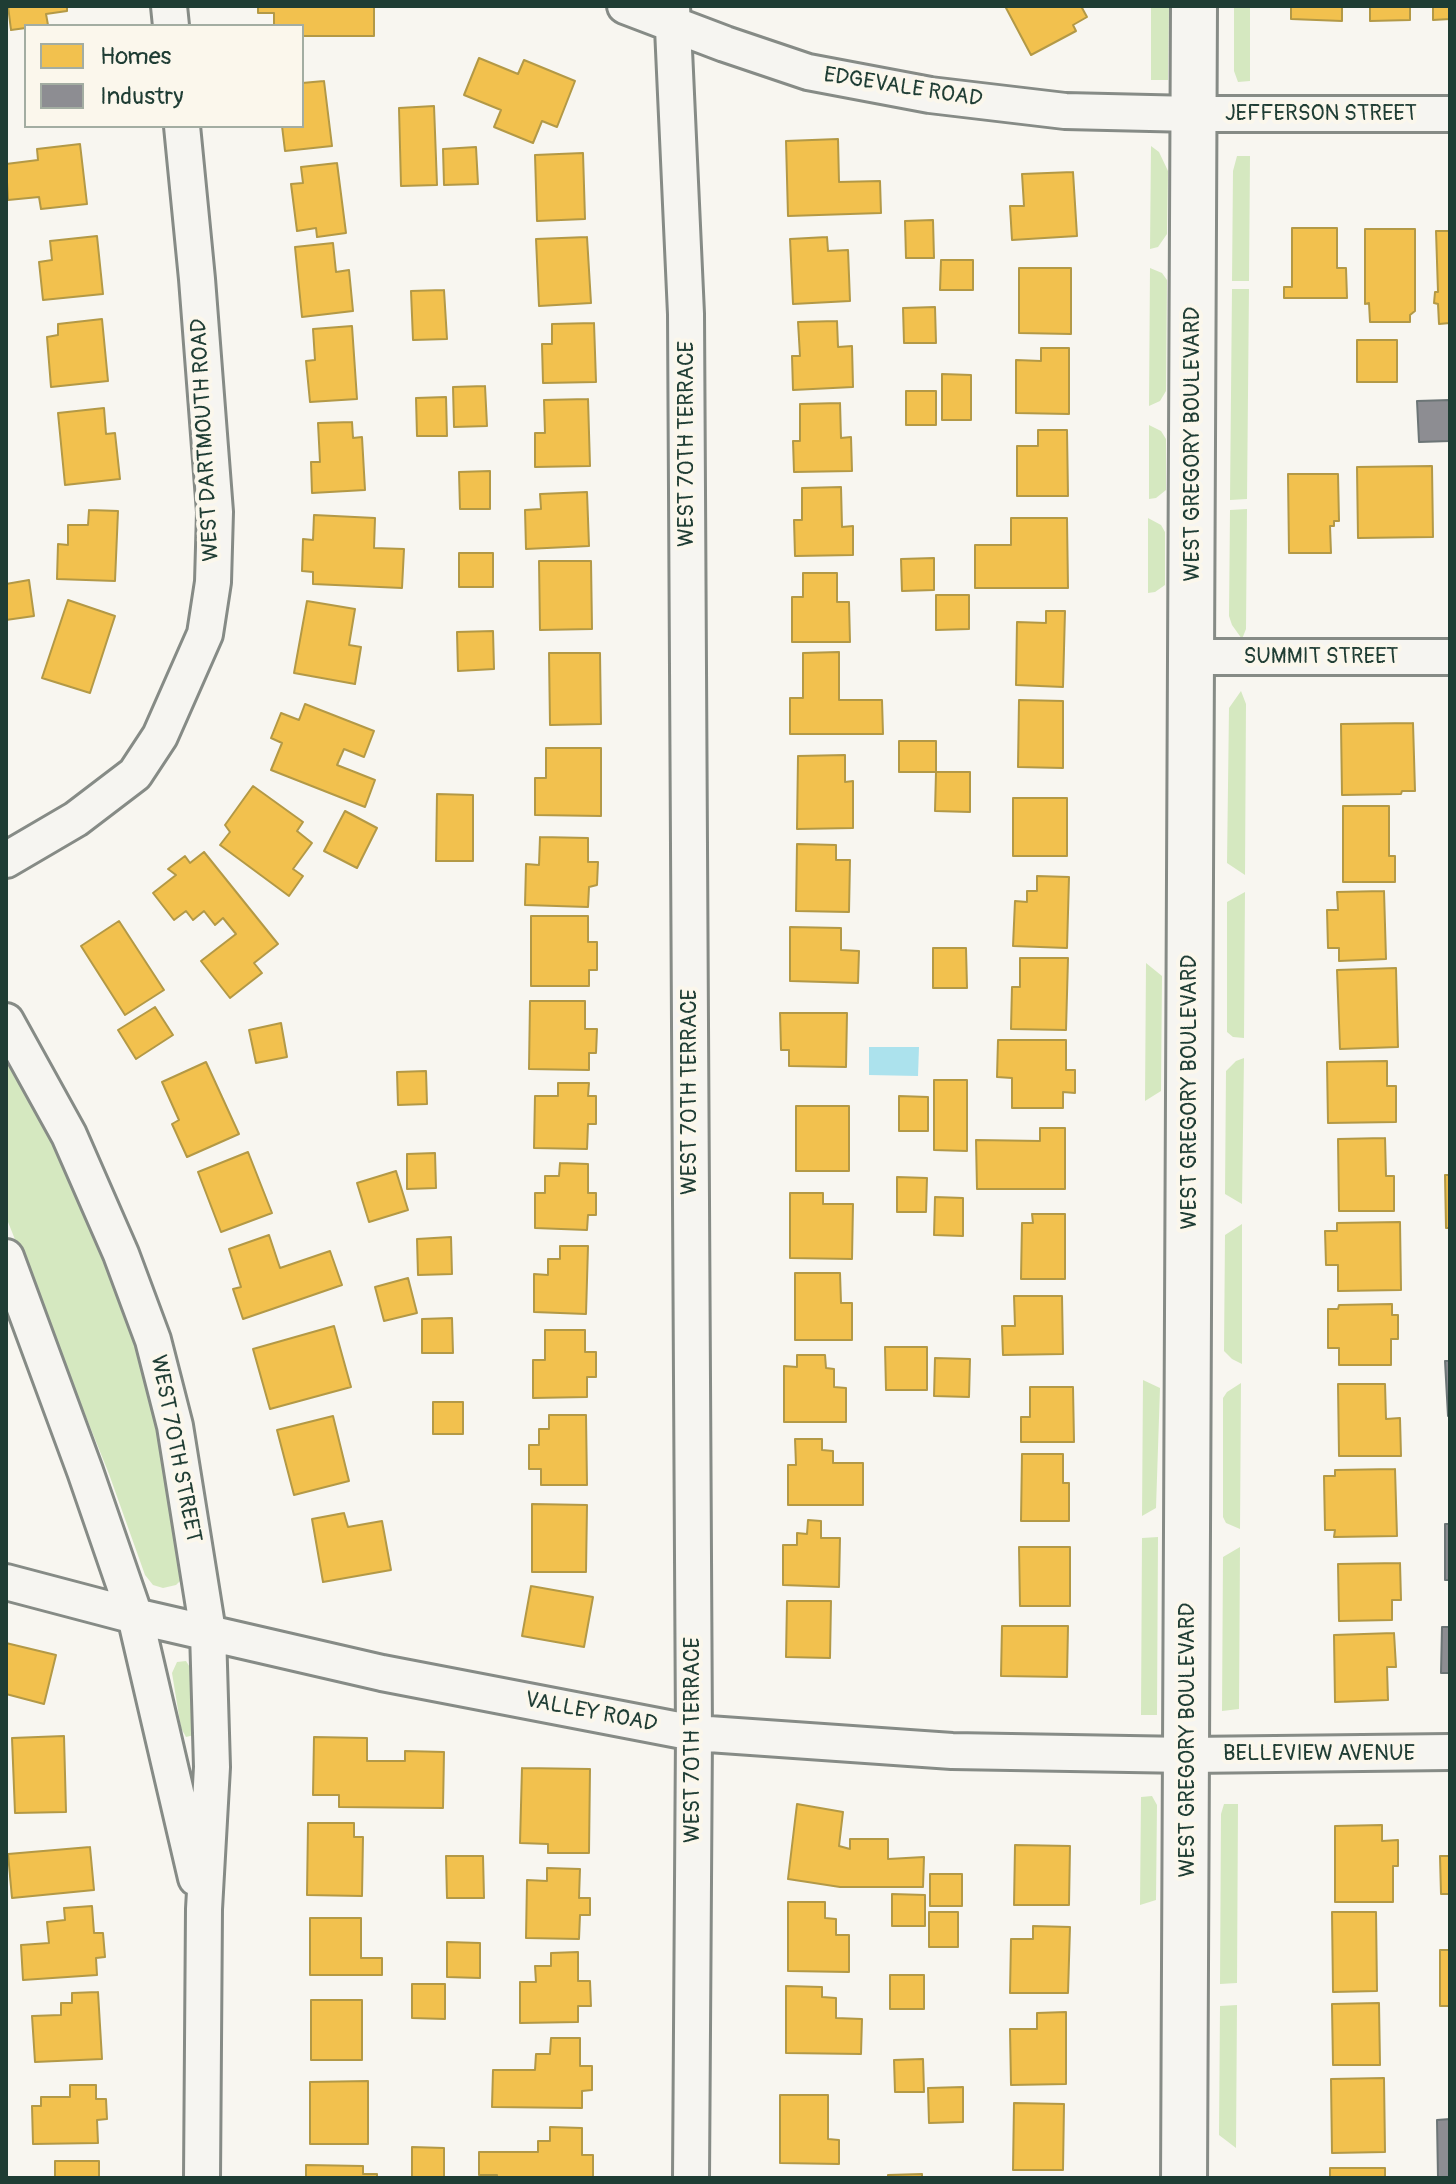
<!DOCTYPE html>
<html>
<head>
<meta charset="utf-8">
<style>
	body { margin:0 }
	#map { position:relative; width:1456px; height:2184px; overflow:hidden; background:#f8f6f0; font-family:Pangolin,sans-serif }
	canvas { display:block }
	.frame { position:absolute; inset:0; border:8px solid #1f3d34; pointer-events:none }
	.legend { position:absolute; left:24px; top:24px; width:280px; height:104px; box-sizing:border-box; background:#fbf7ec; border:2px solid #a3ada2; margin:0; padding:10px 14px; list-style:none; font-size:24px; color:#1f3d34 }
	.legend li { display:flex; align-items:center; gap:16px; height:40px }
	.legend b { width:40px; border:2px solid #a3ada2 }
</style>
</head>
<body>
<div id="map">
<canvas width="1456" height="2184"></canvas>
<div class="frame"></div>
<ul class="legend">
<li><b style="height:22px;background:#f2c14e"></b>Homes</li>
<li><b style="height:22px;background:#8d8d92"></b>Industry</li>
</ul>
</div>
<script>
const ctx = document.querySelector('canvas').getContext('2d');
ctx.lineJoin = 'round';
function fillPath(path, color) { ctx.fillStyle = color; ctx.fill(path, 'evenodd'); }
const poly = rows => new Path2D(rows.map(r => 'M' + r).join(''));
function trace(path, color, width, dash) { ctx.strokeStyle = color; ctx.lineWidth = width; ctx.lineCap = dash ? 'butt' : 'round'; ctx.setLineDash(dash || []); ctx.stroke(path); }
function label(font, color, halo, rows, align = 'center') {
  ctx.font = font + ' Pangolin,sans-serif'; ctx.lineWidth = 8; ctx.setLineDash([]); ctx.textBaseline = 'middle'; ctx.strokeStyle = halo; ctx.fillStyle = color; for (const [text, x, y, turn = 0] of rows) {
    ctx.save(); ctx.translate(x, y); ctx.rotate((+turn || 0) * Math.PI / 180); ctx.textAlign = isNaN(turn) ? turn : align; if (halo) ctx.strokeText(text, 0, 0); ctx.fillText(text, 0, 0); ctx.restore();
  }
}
const green = poly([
	[1151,6,1169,6,1168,80,1151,80],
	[1234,6,1250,6,1250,81,1238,82,1234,71],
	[1151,146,1159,152,1168,171,1167,234,1158,247,1150,249],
	[1237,156,1250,156,1249,281,1232,281,1233,171],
	[1150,268,1162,273,1167,280,1166,391,1160,401,1149,406],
	[1232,289,1249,289,1247,499,1230,500],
	[1149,425,1161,431,1166,439,1166,490,1156,498,1149,499],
	[1247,509,1246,629,1242,639,1232,625,1229,616,1230,510],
	[1148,518,1161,525,1165,532,1165,585,1155,592,1148,593],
	[1241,691,1246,704,1245,875,1227,863,1229,708],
	[1245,892,1244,1038,1233,1037,1227,1032,1227,902],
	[1146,963,1162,976,1161,1091,1145,1101],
	[6,1055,80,1197,112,1275,139,1353,158,1426,183,1578,176,1585,163,1588,153,1585,145,1575,109,1474,6,1217],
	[1244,1058,1242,1204,1225,1194,1226,1071,1236,1061],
	[1242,1224,1242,1364,1232,1359,1224,1351,1225,1235],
	[1143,1380,1160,1388,1156,1508,1142,1516],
	[1241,1383,1240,1529,1226,1523,1223,1517,1223,1398,1227,1392],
	[1158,1537,1157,1715,1141,1715,1142,1538],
	[1240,1547,1239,1709,1222,1711,1223,1557],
	[186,1661,193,1672,194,1735,186,1737,181,1728,172,1673,177,1662],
	[1152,1796,1157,1805,1156,1900,1140,1905,1141,1797],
	[1224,1804,1238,1804,1237,1983,1220,1984,1221,1814],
	[1237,2005,1236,2148,1219,2135,1220,2006]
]);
const water = poly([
	[869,1047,919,1047,918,1076,869,1075]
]);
const homes = poly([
	[8,6,67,6,67,11,46,14,48,25,11,30,8,6],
	[258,6,374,6,374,36,302,36,302,26,274,26,274,13,258,13,258,6],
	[1005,6,1081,6,1087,17,1073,25,1076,31,1031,55,1005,6],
	[1291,6,1342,6,1342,21,1291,19,1291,6],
	[1370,6,1410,6,1410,20,1370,21,1370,6],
	[1433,6,1450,6,1450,19,1433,20,1433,6],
	[479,58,518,74,524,60,575,81,557,127,542,121,533,143,494,127,501,110,464,95,479,58],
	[324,81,332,146,285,151,282,126,302,126,302,83,324,81],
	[434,106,437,185,401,186,399,108,434,106],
	[838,139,839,182,880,181,881,213,788,216,786,141,838,139],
	[80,144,87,204,41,209,39,197,8,200,6,164,38,160,37,149,80,144],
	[476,147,478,184,444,185,443,149,476,147],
	[583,153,585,219,537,221,535,155,583,153],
	[337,163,346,233,317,237,316,228,297,231,291,184,303,183,301,167,337,163],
	[1073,172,1077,236,1012,240,1010,206,1024,206,1022,174,1073,172],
	[933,220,934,258,906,258,905,221,933,220],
	[1292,228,1337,228,1337,268,1346,268,1347,298,1284,298,1284,287,1292,287,1292,228],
	[1365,229,1415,229,1415,311,1410,315,1410,322,1370,322,1369,303,1365,304,1365,229],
	[1436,231,1450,231,1450,323,1439,324,1438,304,1434,303,1435,292,1438,292,1436,231],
	[97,236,103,294,43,300,39,262,52,260,50,241,97,236],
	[587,237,591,303,539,306,536,239,587,237],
	[827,237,828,251,848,250,850,301,793,304,790,239,827,237],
	[333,243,336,272,349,270,353,311,302,317,295,247,333,243],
	[941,260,973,260,973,290,940,290,941,260],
	[1019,268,1071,268,1071,334,1019,333,1019,268],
	[444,290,447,339,413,340,411,291,444,290],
	[935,307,936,343,904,343,903,308,935,307],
	[102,319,108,381,51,387,47,337,58,335,58,324,102,319],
	[837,321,838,347,852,346,853,387,793,390,792,356,800,356,798,322,837,321],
	[594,323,596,382,543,383,542,344,552,344,552,324,594,323],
	[352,326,357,399,310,402,306,361,315,360,313,329,352,326],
	[1357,340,1397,340,1397,382,1357,382,1357,340],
	[1041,348,1069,348,1069,414,1016,413,1016,360,1041,361,1041,348],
	[942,374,971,375,971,420,942,420,942,374],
	[485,386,487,426,454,427,453,387,485,386],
	[906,391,936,391,936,425,906,425,906,391],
	[446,397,447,436,417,436,416,398,446,397],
	[588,399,590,466,535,467,535,433,545,433,544,400,588,399],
	[840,403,841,438,851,437,852,471,794,472,793,441,800,441,800,404,840,403],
	[104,408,106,434,115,433,120,479,65,485,58,413,104,408],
	[352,422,353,438,362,437,365,490,312,493,311,462,320,462,318,423,352,422],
	[1038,430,1067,430,1068,496,1017,496,1017,446,1038,446,1038,430],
	[1432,466,1433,537,1358,538,1357,467,1432,466],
	[490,471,490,509,460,509,459,472,490,471],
	[1288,474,1338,474,1339,521,1334,521,1334,526,1330,526,1331,553,1289,553,1288,474],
	[841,487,842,527,853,526,853,555,795,556,794,520,802,520,802,488,841,487],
	[587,492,589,546,526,549,525,510,541,509,540,494,587,492],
	[89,510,118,511,115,581,57,579,58,544,68,545,68,525,88,525,89,510],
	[314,515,375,518,374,548,404,549,402,588,313,584,313,572,302,571,303,539,313,540,314,515],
	[1011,518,1067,518,1068,588,975,588,975,545,1011,545,1011,518],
	[459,553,493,553,493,587,459,587,459,553],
	[934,558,934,590,902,591,901,559,934,558],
	[539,561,591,561,592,629,540,630,539,561],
	[803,573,837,573,837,602,849,602,850,642,792,642,792,597,803,597,803,573],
	[29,580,34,616,6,620,6,584,29,580],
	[936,595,969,595,969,629,936,630,936,595],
	[68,600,115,616,90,693,42,678,68,600],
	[307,601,355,609,349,645,361,647,355,684,294,673,307,601],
	[1046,611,1065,611,1063,687,1016,685,1017,622,1046,623,1046,611],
	[493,631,494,669,458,671,457,632,493,631],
	[839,652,839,700,882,700,883,734,790,734,790,698,803,698,803,653,839,652],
	[549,653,600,653,601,724,550,725,549,653],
	[1019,700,1063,701,1063,768,1018,767,1019,700],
	[305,704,374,731,364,757,344,749,337,765,375,780,365,807,271,770,282,743,271,738,281,713,299,720,305,704],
	[1413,723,1415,791,1402,791,1401,794,1342,795,1341,724,1413,723],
	[899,741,936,741,936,772,899,772,899,741],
	[546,748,601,748,601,816,535,815,535,778,546,778,546,748],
	[845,755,845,782,853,781,853,828,797,829,798,756,845,755],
	[936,772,970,772,970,812,935,811,936,772],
	[253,786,303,822,297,831,312,843,293,869,303,876,289,896,220,845,230,832,225,825,253,786],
	[437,794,473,795,473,861,436,861,437,794],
	[1013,798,1067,798,1067,856,1013,856,1013,798],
	[1343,806,1389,806,1389,856,1395,856,1395,882,1343,882,1343,806],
	[345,811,377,828,357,868,324,851,345,811],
	[540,837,588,838,588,862,598,862,597,885,589,887,588,907,525,905,526,864,539,865,540,837],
	[797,844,836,845,836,860,850,860,849,912,796,911,797,844],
	[204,852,278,944,254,963,262,973,230,998,201,961,236,934,223,918,215,925,204,911,193,920,186,911,174,920,153,893,176,875,168,869,185,856,190,863,204,852],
	[1037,876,1069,877,1067,948,1013,946,1015,901,1027,902,1027,891,1037,891,1037,876],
	[1384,891,1386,959,1339,961,1339,948,1328,948,1327,910,1338,910,1337,892,1384,891],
	[531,916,588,916,588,942,597,942,597,970,589,970,589,986,531,986,531,916],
	[119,921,164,990,125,1015,81,946,119,921],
	[790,927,841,928,841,950,859,951,858,983,790,981,790,927],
	[933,948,966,948,967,988,933,988,933,948],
	[1020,958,1068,958,1066,1030,1011,1029,1012,987,1020,987,1020,958],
	[1396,968,1398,1047,1340,1049,1337,970,1396,968],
	[530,1001,585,1001,585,1029,597,1029,596,1053,589,1053,589,1070,529,1069,530,1001],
	[155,1007,173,1035,136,1059,118,1030,155,1007],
	[780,1013,847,1013,846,1067,789,1066,789,1050,781,1050,780,1013],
	[281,1023,287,1057,256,1063,249,1030,281,1023],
	[998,1040,1066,1040,1066,1070,1075,1070,1075,1093,1063,1092,1063,1108,1012,1108,1012,1078,997,1077,998,1040],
	[1387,1061,1387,1086,1396,1086,1396,1122,1328,1123,1327,1062,1387,1061],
	[206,1062,239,1134,187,1157,172,1124,179,1120,162,1082,206,1062],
	[426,1071,427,1104,398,1105,397,1072,426,1071],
	[934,1080,967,1080,967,1151,934,1150,934,1080],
	[558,1083,589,1083,588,1096,596,1096,596,1124,588,1124,587,1149,534,1148,535,1096,558,1096,558,1083],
	[899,1096,928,1097,928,1131,899,1131,899,1096],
	[796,1106,849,1106,849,1171,796,1171,796,1106],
	[1040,1128,1065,1128,1065,1189,977,1189,976,1140,1040,1141,1040,1128],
	[1385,1138,1386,1176,1394,1176,1394,1211,1339,1211,1338,1139,1385,1138],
	[248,1152,272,1213,221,1232,198,1172,248,1152],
	[435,1153,436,1188,407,1189,407,1154,435,1153],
	[560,1163,588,1164,588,1193,596,1193,596,1215,588,1215,587,1230,535,1228,535,1193,545,1193,545,1176,559,1176,560,1163],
	[396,1171,408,1210,369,1222,357,1183,396,1171],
	[1445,1175,1450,1175,1450,1228,1446,1228,1445,1175],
	[897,1177,927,1178,926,1212,897,1212,897,1177],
	[790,1193,823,1193,823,1204,853,1204,852,1259,790,1258,790,1193],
	[935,1197,963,1198,963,1236,934,1235,935,1197],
	[1032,1214,1065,1214,1065,1279,1021,1279,1022,1223,1033,1223,1032,1214],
	[1400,1222,1401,1290,1338,1291,1338,1265,1326,1265,1325,1231,1337,1231,1337,1223,1400,1222],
	[269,1235,280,1268,330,1251,342,1285,243,1319,233,1289,241,1287,229,1249,269,1235],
	[451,1237,452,1274,418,1275,417,1239,451,1237],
	[560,1246,588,1246,586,1314,534,1312,534,1274,548,1275,548,1259,560,1259,560,1246],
	[795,1273,840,1273,841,1303,852,1303,852,1340,795,1340,795,1273],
	[408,1278,417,1313,384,1321,375,1287,408,1278],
	[1014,1296,1062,1296,1063,1354,1003,1355,1002,1326,1015,1326,1014,1296],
	[1392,1304,1392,1315,1398,1315,1398,1339,1391,1339,1391,1365,1339,1365,1339,1348,1328,1348,1328,1309,1338,1309,1339,1305,1392,1304],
	[452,1318,453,1353,422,1353,422,1319,452,1318],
	[334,1326,351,1387,270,1409,253,1349,334,1326],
	[545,1330,585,1330,585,1352,596,1352,596,1377,587,1377,587,1397,533,1398,533,1360,545,1360,545,1330],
	[885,1347,927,1347,927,1390,886,1390,885,1347],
	[797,1355,825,1355,826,1368,834,1369,834,1387,846,1388,846,1422,784,1422,784,1366,797,1367,797,1355],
	[935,1358,970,1359,969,1397,934,1396,935,1358],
	[1338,1384,1385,1384,1386,1419,1400,1418,1401,1456,1339,1456,1338,1384],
	[1030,1387,1073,1387,1074,1442,1021,1442,1021,1417,1030,1417,1030,1387],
	[433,1402,463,1402,463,1434,433,1434,433,1402],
	[549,1415,586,1415,587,1485,541,1485,541,1469,529,1469,529,1445,539,1445,539,1429,549,1429,549,1415],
	[333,1416,349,1481,294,1495,277,1430,333,1416],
	[795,1439,822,1439,822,1450,833,1451,833,1463,863,1463,863,1505,788,1505,788,1465,796,1465,795,1439],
	[1022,1454,1063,1454,1063,1483,1069,1483,1069,1521,1021,1521,1022,1454],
	[1395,1469,1397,1536,1334,1537,1335,1530,1325,1530,1324,1476,1335,1476,1335,1470,1395,1469],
	[532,1504,587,1505,586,1572,532,1572,532,1504],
	[344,1513,348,1527,382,1521,391,1570,323,1582,312,1519,344,1513],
	[808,1520,821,1521,821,1538,840,1538,839,1587,783,1585,783,1545,797,1545,797,1533,807,1534,808,1520],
	[1019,1547,1070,1547,1070,1606,1020,1606,1019,1547],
	[1400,1563,1401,1600,1392,1600,1392,1620,1339,1621,1338,1564,1400,1563],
	[531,1586,593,1597,584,1647,522,1636,531,1586],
	[787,1601,831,1601,830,1658,786,1657,787,1601],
	[1002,1626,1068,1626,1067,1677,1001,1676,1002,1626],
	[1394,1633,1396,1667,1387,1667,1388,1700,1335,1702,1334,1635,1394,1633],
	[6,1643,56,1655,44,1704,6,1694,6,1643],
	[64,1736,66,1812,15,1813,12,1738,64,1736],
	[314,1737,367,1738,367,1761,405,1761,405,1751,444,1752,443,1808,339,1807,339,1795,313,1795,314,1737],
	[522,1768,590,1769,589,1853,548,1853,548,1844,520,1843,522,1768],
	[797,1804,843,1812,839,1846,850,1849,850,1839,888,1839,888,1859,924,1857,923,1887,840,1887,788,1879,797,1804],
	[308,1823,354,1823,354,1837,363,1837,362,1896,307,1895,308,1823],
	[1382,1825,1382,1841,1398,1840,1398,1866,1393,1866,1393,1902,1335,1902,1335,1826,1382,1825],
	[1015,1845,1070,1846,1069,1905,1014,1905,1015,1845],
	[90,1847,94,1890,12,1898,8,1854,90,1847],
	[446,1856,483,1856,484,1898,447,1898,446,1856],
	[1440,1856,1450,1856,1450,1894,1441,1894,1440,1856],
	[547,1868,580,1869,579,1898,590,1898,590,1915,580,1915,579,1939,526,1938,527,1880,547,1881,547,1868],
	[930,1874,962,1874,962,1906,930,1906,930,1874],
	[892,1894,925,1895,925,1926,892,1926,892,1894],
	[788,1902,825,1902,825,1918,836,1919,836,1935,849,1935,849,1972,788,1971,788,1902],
	[92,1906,94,1933,103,1933,105,1957,96,1958,97,1975,23,1980,21,1945,49,1943,47,1922,65,1920,64,1908,92,1906],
	[929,1912,958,1912,958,1947,929,1947,929,1912],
	[1332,1912,1376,1912,1377,1991,1333,1992,1332,1912],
	[310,1918,361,1918,361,1958,382,1958,382,1975,310,1975,310,1918],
	[1033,1926,1070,1927,1068,1993,1010,1993,1011,1939,1033,1939,1033,1926],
	[447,1942,480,1943,480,1978,447,1977,447,1942],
	[1440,1950,1450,1950,1450,2006,1440,2006,1440,1950],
	[578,1952,578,1981,590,1981,591,2006,578,2006,578,2022,520,2023,520,1982,536,1982,535,1966,551,1966,551,1953,578,1952],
	[890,1975,924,1975,924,2009,890,2009,890,1975],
	[412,1984,445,1984,445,2019,412,2018,412,1984],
	[786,1986,822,1987,822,1997,836,1998,836,2018,862,2019,861,2054,786,2053,786,1986],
	[98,1992,102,2059,35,2062,32,2016,61,2015,61,2003,72,2003,72,1993,98,1992],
	[311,2000,362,2000,362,2060,311,2060,311,2000],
	[1379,2003,1380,2065,1333,2065,1332,2004,1379,2003],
	[1066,2012,1066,2084,1011,2085,1010,2029,1037,2029,1037,2013,1066,2012],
	[551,2038,580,2038,580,2066,592,2066,592,2090,582,2091,582,2108,492,2107,493,2070,535,2070,536,2054,550,2054,551,2038],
	[923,2059,924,2092,895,2092,894,2060,923,2059],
	[1384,2078,1385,2152,1332,2153,1331,2079,1384,2078],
	[368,2081,368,2144,310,2144,310,2082,368,2081],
	[70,2085,96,2085,96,2099,106,2099,107,2119,97,2120,98,2143,33,2144,32,2106,41,2106,41,2097,70,2097,70,2085],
	[963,2087,963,2122,929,2123,928,2088,963,2087],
	[780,2095,828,2095,828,2139,839,2140,839,2164,780,2163,780,2095],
	[1014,2103,1064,2104,1063,2170,1013,2170,1014,2103],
	[550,2127,582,2128,582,2155,593,2155,593,2178,497,2178,497,2175,479,2175,479,2152,538,2152,538,2141,550,2141,550,2127],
	[412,2147,444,2148,444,2178,412,2178,412,2147],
	[55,2161,99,2161,99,2178,55,2178,55,2161],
	[306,2165,363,2166,363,2174,377,2174,377,2178,306,2178,306,2165],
	[1330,2168,1385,2168,1385,2178,1330,2178,1330,2168],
	[922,2174,922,2178,888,2178,888,2175,922,2174]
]);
const industry = poly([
	[1450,400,1450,441,1419,442,1417,401,1450,400],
	[1445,1361,1450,1361,1450,1416,1448,1416,1445,1361],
	[1445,1524,1450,1524,1450,1580,1445,1580,1445,1524],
	[1442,1627,1450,1627,1450,1673,1441,1673,1442,1627],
	[1450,2119,1450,2178,1438,2178,1437,2120,1450,2119]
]);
const street = poly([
	[169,6,171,26],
	[625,6,725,44,808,72,930,95,1065,111,1193,114,1450,114],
	[672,6,686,314,694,1733,691,2178],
	[1192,657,1450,657],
	[6,860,76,819,135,774,160,736,205,634,213,582,215,512,197,279,182,126],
	[6,1021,69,1135,121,1254,153,1340,175,1426,208,1632,212,1767,204,1909,202,2178],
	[6,1257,85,1471,135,1616,196,1878],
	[6,1582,135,1616,382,1673,694,1733,952,1751,1188,1755,1450,1752]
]);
const secondary = poly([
	[1184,2178,1194,6]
]);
const streetNames = [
	["EDGEVALE ROAD",903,88,9],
	["JEFFERSON STREET",1321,114],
	["WEST DARTMOUTH ROAD",206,440,-93],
	["WEST 70TH TERRACE",687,444,-90],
	["WEST GREGORY BOULEVARD",1193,444,-90],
	["SUMMIT STREET",1321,657],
	["WEST 70TH TERRACE",690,1092,-90],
	["WEST GREGORY BOULEVARD",1190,1092,-90],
	["WEST 70TH STREET",175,1449,79],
	["VALLEY ROAD",591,1713,11],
	["WEST 70TH TERRACE",693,1740,-90],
	["WEST GREGORY BOULEVARD",1188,1740,-90],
	["BELLEVIEW AVENUE",1319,1754]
];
fillPath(green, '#d5e8c0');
fillPath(water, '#ace2ed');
fillPath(homes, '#f2c14e');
trace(homes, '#b39946', 2);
fillPath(industry, '#8d8d92');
trace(industry, '#6c7576', 2);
trace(street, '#868b86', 40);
trace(secondary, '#868b86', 50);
trace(street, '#f6f5f1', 34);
trace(secondary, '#f6f5f1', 44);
label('22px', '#1f3d34', '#fbf7ec', streetNames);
</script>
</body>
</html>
